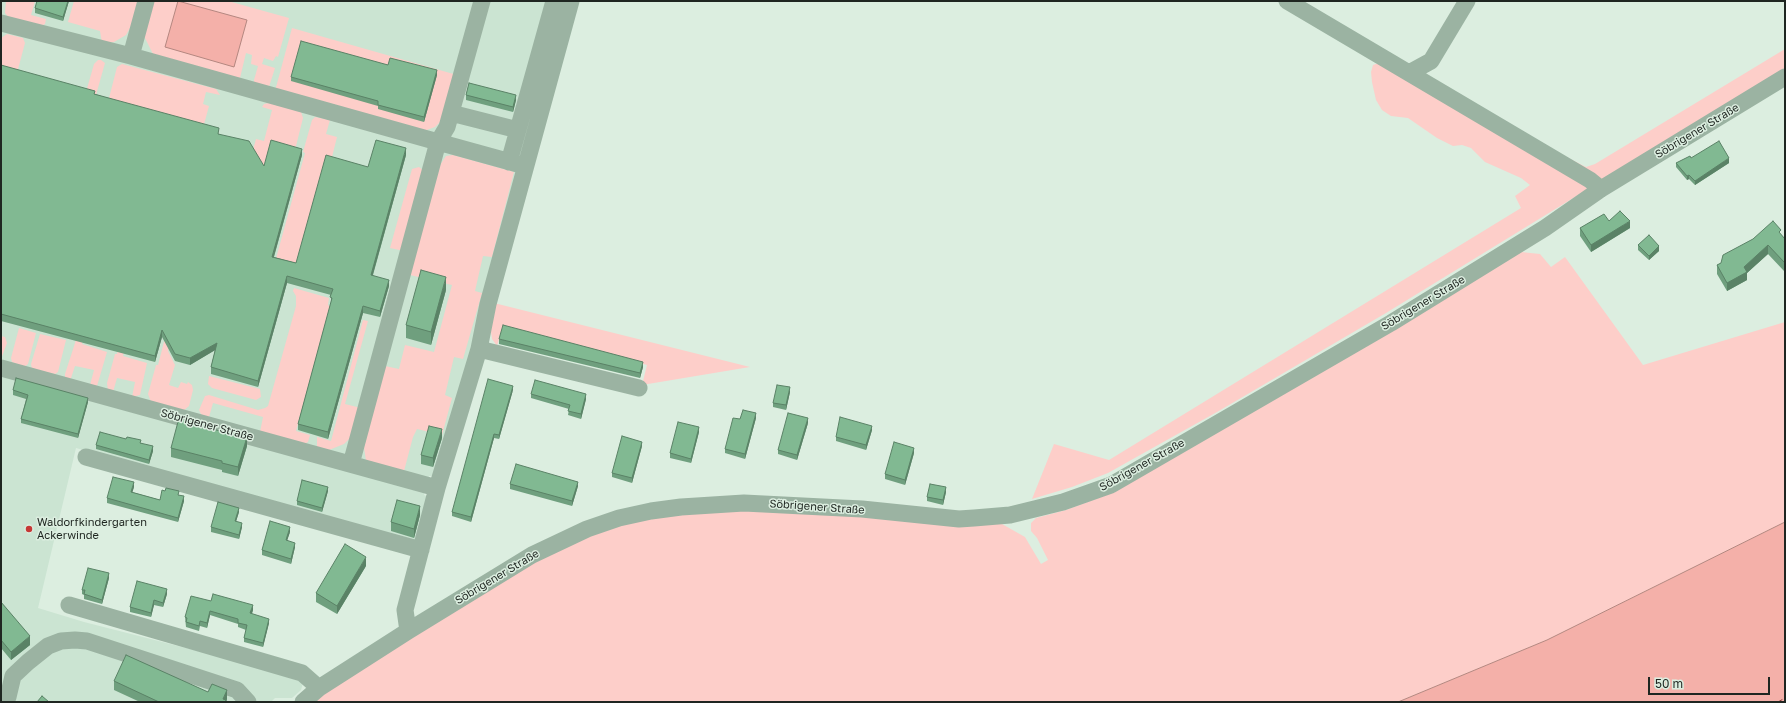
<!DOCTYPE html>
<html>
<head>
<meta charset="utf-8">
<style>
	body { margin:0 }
	#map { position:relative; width:1786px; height:703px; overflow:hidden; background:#dceee0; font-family:"Golos Text",sans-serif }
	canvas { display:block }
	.frame { position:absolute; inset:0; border:2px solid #1f2621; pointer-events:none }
	.scale { position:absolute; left:1648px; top:677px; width:122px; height:18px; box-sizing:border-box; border:2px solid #1f2621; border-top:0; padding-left:5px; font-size:12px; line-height:14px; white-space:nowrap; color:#1f2621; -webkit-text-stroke:3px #dceee0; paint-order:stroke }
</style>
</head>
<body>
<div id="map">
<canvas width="1786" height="703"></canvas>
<div class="frame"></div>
<div class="scale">50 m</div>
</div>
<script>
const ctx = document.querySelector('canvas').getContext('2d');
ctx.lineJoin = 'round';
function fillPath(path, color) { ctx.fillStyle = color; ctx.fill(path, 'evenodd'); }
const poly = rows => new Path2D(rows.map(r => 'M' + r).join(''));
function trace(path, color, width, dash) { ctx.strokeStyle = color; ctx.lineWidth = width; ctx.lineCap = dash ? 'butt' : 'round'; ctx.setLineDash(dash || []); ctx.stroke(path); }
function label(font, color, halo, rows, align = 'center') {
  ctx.font = font + ' "Golos Text",sans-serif'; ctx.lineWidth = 3; ctx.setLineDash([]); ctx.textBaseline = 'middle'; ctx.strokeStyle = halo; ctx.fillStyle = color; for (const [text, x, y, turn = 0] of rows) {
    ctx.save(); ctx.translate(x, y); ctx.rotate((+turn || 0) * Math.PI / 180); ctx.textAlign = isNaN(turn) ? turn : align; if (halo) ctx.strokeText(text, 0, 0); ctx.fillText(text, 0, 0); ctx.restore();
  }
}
const built = poly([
	[1,1,566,1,437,473,433,476,429,476,424,495,429,497,417,541,76,448,38,608,84,622,296,676,303,683,301,690,292,698,275,698,271,702,1,702]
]);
const green = poly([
	[6,1,35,1,31,15,46,19,45,24,41,26,9,18,5,13],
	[74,1,139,1,131,26,126,35,114,42,108,43,102,43,100,31,68,22],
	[153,1,228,1,289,18,278,57,276,56,273,61,264,58,262,64,275,68,268,90,254,86,254,80,258,66,251,64,252,55,246,53,240,78,155,58,144,36],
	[292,28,457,75,443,119,435,127,424,131,275,91],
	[7,34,23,38,25,43,17,73,1,69,1,38],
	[1785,49,1785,68,1386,313,1217,412,1108,473,1072,487,1032,499,1054,444,1109,460,1521,208,1515,196,1530,185,1521,178,1485,162,1471,148,1462,145,1453,146,1437,138,1408,118,1391,116,1382,110,1376,100,1372,82,1371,72,1373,65,1379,63,1586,167,1595,164],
	[98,60,101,60,105,63,96,95,86,92,94,64],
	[122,64,216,89,220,95,206,92,203,104,209,106,203,128,108,102,117,67],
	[269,103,301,112,303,118,295,150,270,144,240,252,253,150,256,139,264,141,272,110,262,107,264,104],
	[315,117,330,120,326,134,337,137,331,161,325,160,295,267,275,262,305,153,303,152,312,120],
	[453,155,514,172,492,257,483,256,475,291,482,293,463,359,454,357,445,395,452,398,442,435,417,429,413,437,404,471,366,461,364,447,385,366,399,369,405,345,434,352,452,285,410,275,440,165,446,156],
	[419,167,424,171,404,251,390,248,412,169],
	[104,236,111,238,82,344,107,352,97,386,90,385,94,370,75,366,70,381,65,378,65,374,75,343],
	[145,246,152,248,123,356,147,363,140,395,132,397,135,382,117,378,113,392,108,391,107,383,115,354,117,354],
	[1521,252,1540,254,1551,267,1565,257,1643,365,1785,322,1785,522,1547,640,1398,702,312,702,322,693,533,562,589,536,622,525,653,518,743,509,1002,524,1025,537,1041,564,1048,560,1037,538,1031,531,1031,523,1036,518,1066,510,1114,492],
	[186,257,193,259,168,351,175,365,169,385,178,388,181,382,187,384,188,382,192,385,193,390,189,406,183,411,151,402,148,394,156,365,158,365],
	[294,288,329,298,328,305,330,306,296,431,310,435,308,442,304,444,260,432,263,417,213,403,209,417,202,416,199,410,205,396,209,395,258,410,265,408,268,406,296,306,296,296,293,291],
	[494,303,750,367,642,385,647,365,503,326,497,346,492,339,490,325],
	[363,320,368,321,345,404,361,408,350,438,344,444,329,450,317,447,317,437,331,441],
	[19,328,36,333,28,364,24,367,12,362,11,358],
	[40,334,66,340,58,372,55,374,32,369,31,364],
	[1,336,5,337,7,343,1,359],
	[209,376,260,389,261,397,256,400,212,388,208,384]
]);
const water = poly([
	[178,1,247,20,234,67,165,47,178,1],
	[1785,522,1785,702,1398,702,1547,640,1785,522]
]);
const ferry = poly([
	[1778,702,1785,698]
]);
const minor = poly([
	[1287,1,1590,180,1601,189],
	[1,23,131,56,438,142,447,127,482,1],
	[131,56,146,1],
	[1409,73,1431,61,1467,1],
	[451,113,518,130],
	[509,162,554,1],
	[479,349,639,388],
	[1,368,437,488],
	[86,457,421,550],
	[351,464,438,142,525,166],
	[69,605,302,673,319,688],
	[408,631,405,610,437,488,479,349,488,304,571,1],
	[5,702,8,697,13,676,28,662,48,646,61,641,75,640,87,641,237,690,248,702],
	[303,702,319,688,408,631,532,555,587,529,619,518,651,511,681,507,744,503,862,509,959,519,974,518,1010,515,1063,502,1111,485,1391,323,1545,228,1601,189,1785,77]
]);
const wall = poly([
	[37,1,69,1,63,21,35,13,35,8],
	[1,65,95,94,219,134,264,166,302,155,274,257,296,263,368,167,406,155,373,275,389,286,380,317,363,313,328,439,298,430,298,424,331,304,331,295,287,283,258,387,211,374,211,367,215,350,190,365,175,361,162,337,155,362,1,321],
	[388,65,437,75,424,122,378,109,378,106,291,81,291,77],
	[466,95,516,100,513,112,466,100],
	[1691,158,1729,163,1695,185,1689,179,1687,180,1676,167,1676,163],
	[1609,221,1630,228,1591,252,1580,236,1580,228],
	[1781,235,1785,239,1785,270,1784,271,1768,254,1747,273,1747,280,1727,291,1717,274,1717,265],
	[1638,245,1659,251,1649,260,1638,250],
	[446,290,431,345,406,338,406,325],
	[499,339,643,367,640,378,499,344],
	[13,390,88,402,78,438,21,423,21,419,26,399,13,395],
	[513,390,499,439,494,438,471,522,452,516,452,512],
	[790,392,786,410,773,407,773,403],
	[531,394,586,399,581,419,568,415,569,409,531,398],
	[756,418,745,459,725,453,725,449,740,419],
	[808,423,797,460,778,454,778,450],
	[872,430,866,450,836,441,836,437],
	[699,432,691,463,670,458,670,453],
	[442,438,433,467,421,464,421,455],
	[141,443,153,451,149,464,96,449,96,445],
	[247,446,238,476,222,472,222,470,171,457,171,448],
	[642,446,632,483,612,477,612,473],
	[914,453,905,485,885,479,885,474],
	[510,484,578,486,572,506,510,489],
	[134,487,132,492,160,500,179,495,184,501,178,522,107,503,107,498],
	[328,491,322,512,297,505,297,501],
	[946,492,943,505,927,501,927,497],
	[239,512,236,521,242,527,239,539,211,532,211,527],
	[420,515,414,538,391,531,391,522],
	[290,532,287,540,295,547,291,564,262,555,262,550],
	[366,566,337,614,316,602,316,593],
	[109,578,102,604,84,599,84,595,82,594,82,590],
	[167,594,163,607,154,605,151,617,130,612,130,607],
	[211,601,253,610,252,614,269,623,263,647,244,642,244,638,246,630,238,627,238,624,210,615,207,628,200,626,199,631,186,627,185,617],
	[1,602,30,645,11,660,1,648],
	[114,681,208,692,227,699,226,702,140,702,114,690]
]);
const shadedWall = poly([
	[68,1,69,1,63,21,63,17],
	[437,70,437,75,424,122,424,117],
	[516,95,516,100,513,112,513,107],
	[406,148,406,155,371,281,371,275],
	[302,149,302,155,272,263,272,257],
	[1729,158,1729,163,1695,185,1695,181],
	[1689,175,1689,179,1687,180,1687,176],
	[1630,221,1630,228,1591,252,1591,245],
	[1768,245,1768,254,1747,273,1747,280,1727,291,1727,283],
	[1659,246,1659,251,1649,260,1649,256],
	[1785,261,1785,270,1784,271,1784,262],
	[287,276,287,283,258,387,258,381],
	[446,277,446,290,431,345,431,332],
	[389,280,389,286,380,317,380,311],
	[363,306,363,313,328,439,328,432],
	[162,330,162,337,155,362,155,356],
	[217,343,217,349,190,365,190,358],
	[643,362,643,367,640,378,640,373],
	[513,386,513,390,499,439,499,435],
	[790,387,790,392,786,410,786,405],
	[586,394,586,399,581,419,581,414],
	[88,398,88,402,78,438,78,434],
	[756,413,756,418,745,459,745,454],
	[808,418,808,423,797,460,797,455],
	[872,426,872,430,866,450,866,445],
	[699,427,699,432,691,463,691,459],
	[442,429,442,438,433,467,433,458],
	[494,434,494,438,471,522,471,517],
	[247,437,247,446,238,476,238,467],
	[642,442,642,446,632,483,632,478],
	[153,446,153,451,149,464,149,460],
	[914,448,914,453,905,485,905,480],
	[134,482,134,487,131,497,131,492],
	[578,482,578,486,572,506,572,501],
	[328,487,328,491,322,512,322,508],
	[946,487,946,492,943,505,943,500],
	[184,496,184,501,178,522,178,518],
	[420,506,420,515,414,538,414,529],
	[239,508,239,512,235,525,235,521],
	[242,523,242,527,239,539,239,535],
	[290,527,290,532,286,544,286,540],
	[295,543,295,547,291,564,291,559],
	[366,557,366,566,337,614,337,606],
	[109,573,109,578,102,604,102,600],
	[167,589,167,594,163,607,163,603],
	[154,600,154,605,151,617,151,613],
	[253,605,253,610,250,618,250,613],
	[210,611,210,615,207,628,207,623],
	[269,619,269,623,263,647,263,643],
	[30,636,30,645,11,660,11,652],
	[227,690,227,699,226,702,223,702,223,699]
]);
const building = poly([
	[37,1,68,1,63,17,35,8,37,1],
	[301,41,388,65,390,58,437,70,424,117,378,105,378,101,291,77,301,41],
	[1,65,95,91,94,94,219,128,218,134,249,141,264,166,271,140,302,149,272,257,296,263,326,155,368,167,376,140,406,148,371,275,389,280,380,311,363,306,328,432,298,424,332,298,330,297,333,289,287,276,258,381,211,367,217,343,190,358,175,354,162,330,155,356,1,314,1,65],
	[469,83,516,95,513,107,466,95,469,83],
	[1719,141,1729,158,1695,181,1689,175,1687,176,1676,163,1690,156,1691,158,1719,141],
	[1620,211,1630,221,1591,245,1580,228,1604,214,1609,221,1620,211],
	[1773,221,1781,230,1779,232,1785,239,1785,261,1784,262,1768,245,1744,267,1747,272,1727,283,1717,265,1721,263,1723,255,1753,239,1773,221],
	[1649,235,1659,246,1649,256,1638,245,1649,235],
	[421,270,446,277,431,332,406,325,421,270],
	[503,325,643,362,640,373,499,339,503,325],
	[16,378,88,398,78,434,21,419,28,395,13,390,16,378],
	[488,379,513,386,499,435,494,434,471,517,452,512,488,379],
	[535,380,586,394,581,414,568,411,570,405,531,394,535,380],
	[777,385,790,387,786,405,773,403,777,385],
	[743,410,756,413,745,454,725,449,733,418,740,419,743,410],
	[788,413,808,418,797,455,778,450,788,413],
	[840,417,872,426,866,445,836,437,840,417],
	[179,418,212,429,247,437,238,467,222,463,222,461,171,448,179,418],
	[678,422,699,427,691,459,670,453,678,422],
	[429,426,442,429,433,458,421,455,429,426],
	[100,432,126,439,127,437,141,440,140,443,153,446,149,460,96,445,100,432],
	[622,436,642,442,632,478,612,473,622,436],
	[894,442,914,448,905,480,885,474,894,442],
	[516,464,578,482,572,501,510,484,516,464],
	[113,477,134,482,131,492,160,500,162,490,165,491,166,488,179,491,178,495,184,496,178,518,107,498,113,477],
	[302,480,328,487,322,508,297,501,302,480],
	[930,484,946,487,943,500,927,497,930,484],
	[397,500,420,506,414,529,391,522,397,500],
	[218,502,239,508,235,521,242,523,239,535,211,527,218,502],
	[270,521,290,527,286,540,295,543,291,559,262,550,270,521],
	[345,544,366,557,337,606,316,593,345,544],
	[88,568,109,573,102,600,84,594,85,590,82,590,88,568],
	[137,581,167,589,163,603,154,600,151,613,130,607,137,581],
	[213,594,253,605,250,613,269,619,263,643,244,638,247,625,238,623,238,619,210,611,207,623,200,621,199,626,186,622,187,618,185,617,191,596,211,601,213,594],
	[1,602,30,636,11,652,1,640,1,602],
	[126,655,208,692,212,684,227,690,223,699,226,700,225,702,159,702,114,681,126,655],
	[42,696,49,702,37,702,42,696]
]);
const markers = [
	[29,529,4,"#c63836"]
];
const streetNames = [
	["Söbrigener Straße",1697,131,-31],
	["Söbrigener Straße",1423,303,-31],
	["Söbrigener Straße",207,425,15],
	["Söbrigener Straße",1142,465,-29],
	["Söbrigener Straße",817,507,4],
	["Söbrigener Straße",497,577,-31]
];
const poiNames = [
	["Waldorfkindergarten",37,523],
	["Ackerwinde",37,536]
];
fillPath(built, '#cbe4d2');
fillPath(green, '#fdcec9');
fillPath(water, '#f4b0a9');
trace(water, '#b48780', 1);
trace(ferry, '#8b3a36', 1, [5, 4]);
trace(minor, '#9bb3a2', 17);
fillPath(wall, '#6f9f7e');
fillPath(shadedWall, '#5a8266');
fillPath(building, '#81b992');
trace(building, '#5a8266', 1);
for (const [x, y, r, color] of markers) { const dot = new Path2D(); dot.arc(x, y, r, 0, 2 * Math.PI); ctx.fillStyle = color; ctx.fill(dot); trace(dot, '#dceee0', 1.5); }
label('11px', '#1f2621', '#dceee0', streetNames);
label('11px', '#1f2621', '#dceee0', poiNames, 'left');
</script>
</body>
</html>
